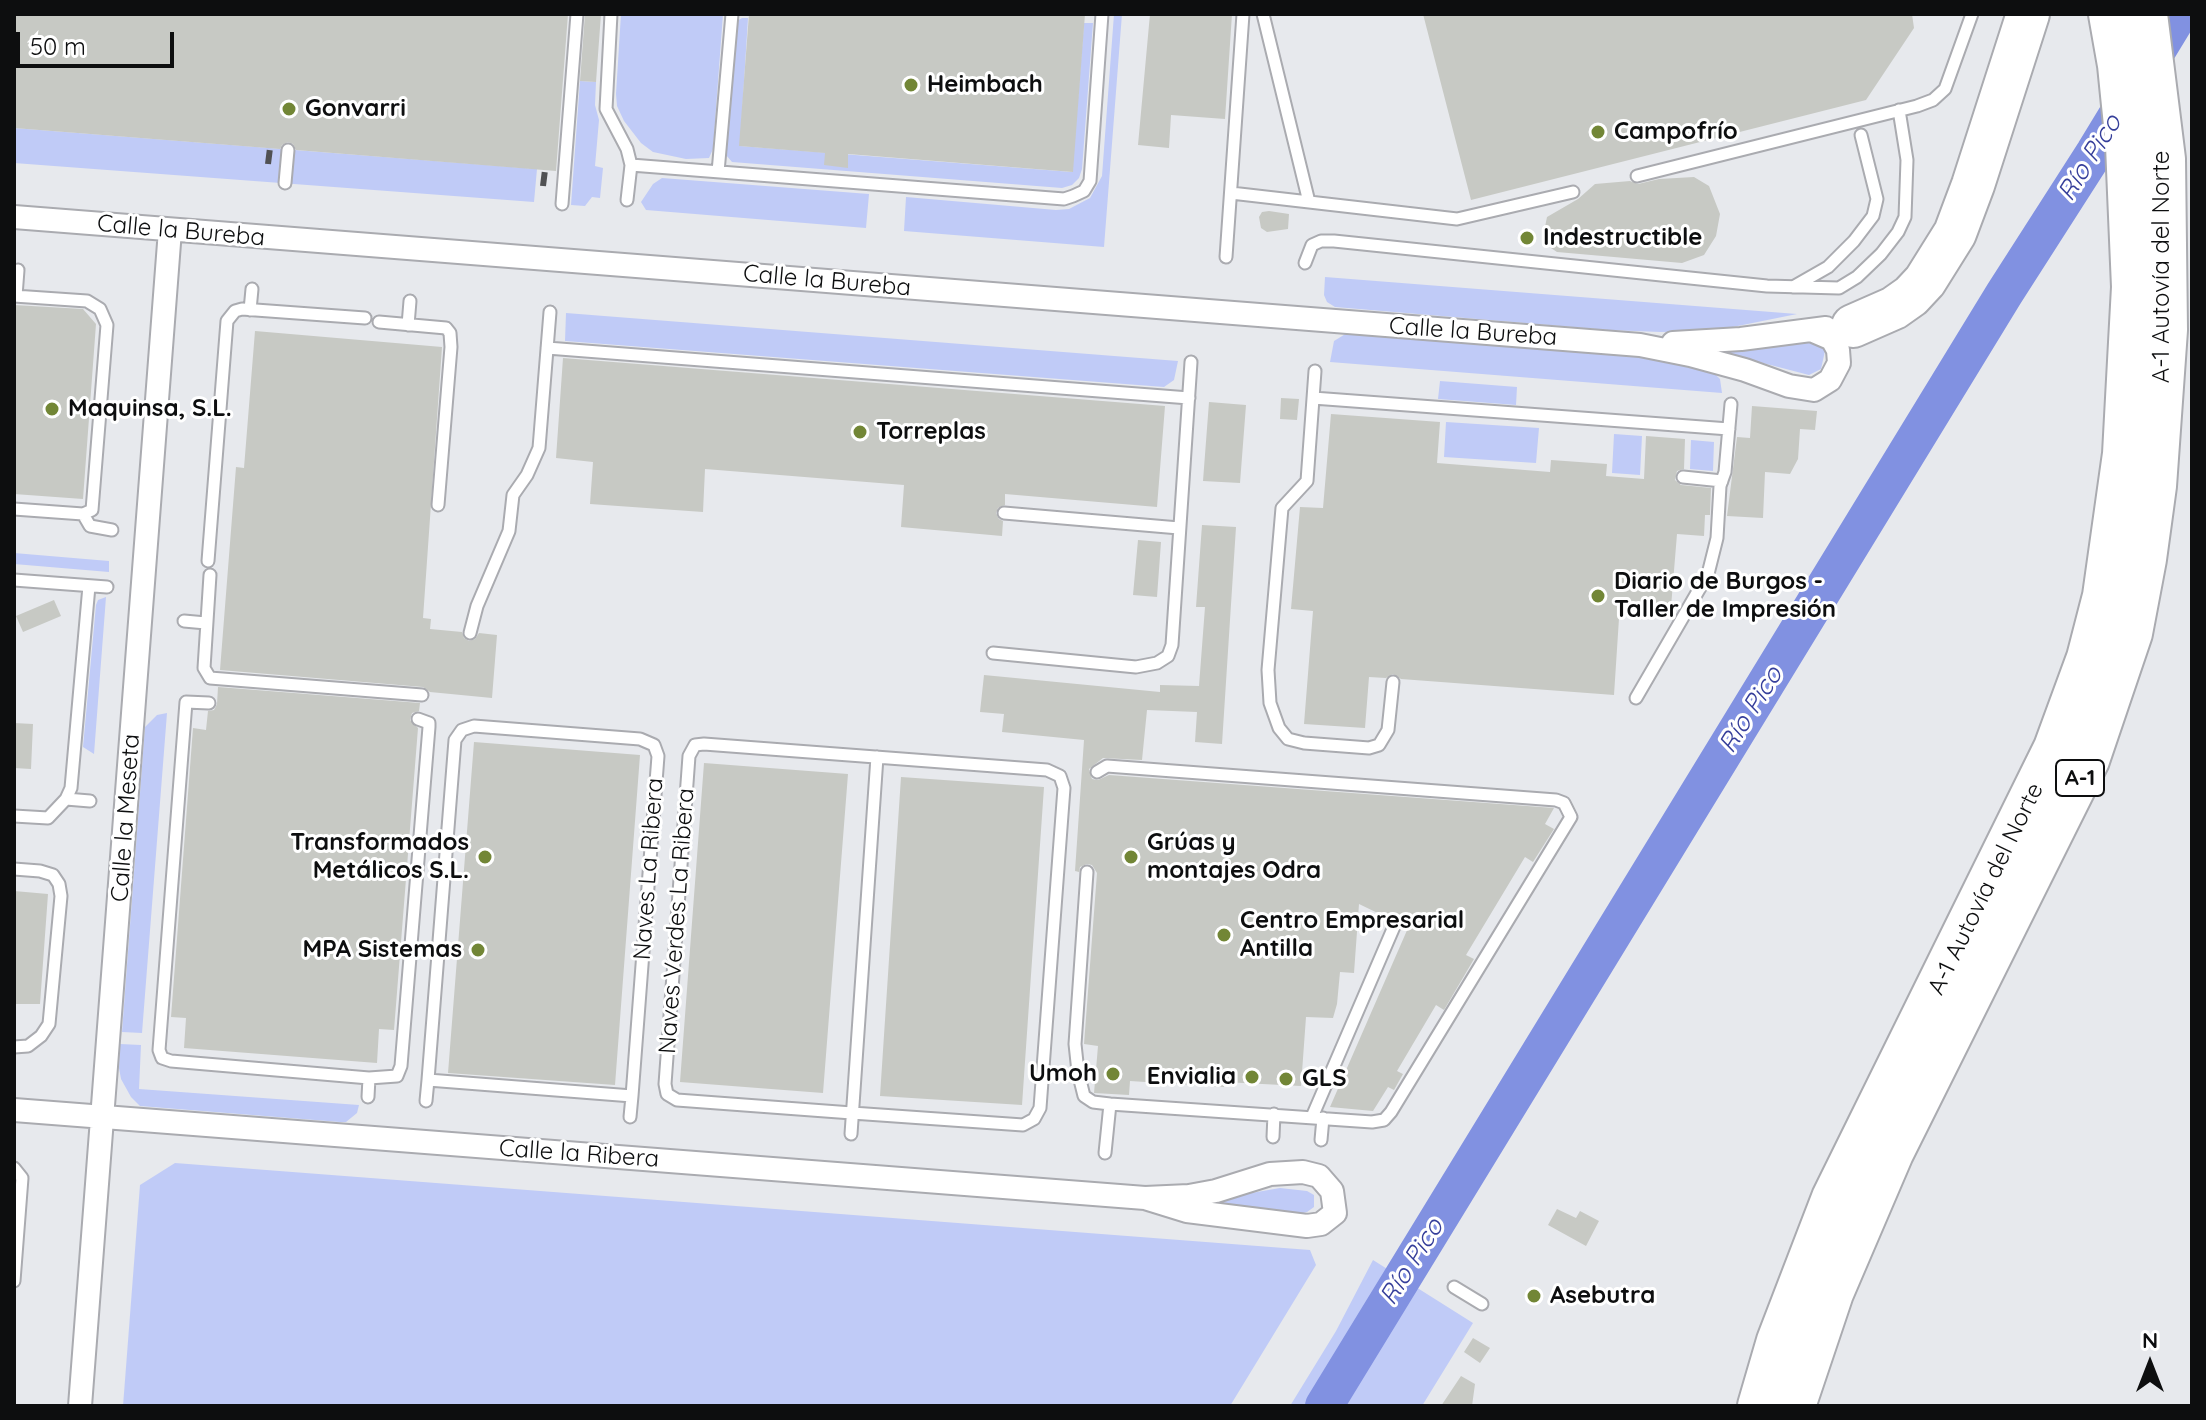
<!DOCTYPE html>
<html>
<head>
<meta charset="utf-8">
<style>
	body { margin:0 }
	#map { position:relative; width:2206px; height:1420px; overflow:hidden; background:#e7e9ed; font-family:Quicksand,sans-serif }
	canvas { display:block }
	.frame { position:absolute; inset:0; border:16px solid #0d0e0f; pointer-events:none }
	.north { position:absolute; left:2110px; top:1324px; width:80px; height:80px; -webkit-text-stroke:6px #fff; paint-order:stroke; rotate:0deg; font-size:22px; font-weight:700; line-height:32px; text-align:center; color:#0d0e0f }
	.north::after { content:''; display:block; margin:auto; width:28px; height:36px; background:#0d0e0f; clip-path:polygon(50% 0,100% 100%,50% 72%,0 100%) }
	.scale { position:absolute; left:16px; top:32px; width:158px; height:36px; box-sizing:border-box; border:4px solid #0d0e0f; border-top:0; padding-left:10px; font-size:24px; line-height:28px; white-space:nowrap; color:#0d0e0f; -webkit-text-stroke:6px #fff; paint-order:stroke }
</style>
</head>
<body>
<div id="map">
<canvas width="2206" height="1420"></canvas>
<div class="frame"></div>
<div class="north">N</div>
<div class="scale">50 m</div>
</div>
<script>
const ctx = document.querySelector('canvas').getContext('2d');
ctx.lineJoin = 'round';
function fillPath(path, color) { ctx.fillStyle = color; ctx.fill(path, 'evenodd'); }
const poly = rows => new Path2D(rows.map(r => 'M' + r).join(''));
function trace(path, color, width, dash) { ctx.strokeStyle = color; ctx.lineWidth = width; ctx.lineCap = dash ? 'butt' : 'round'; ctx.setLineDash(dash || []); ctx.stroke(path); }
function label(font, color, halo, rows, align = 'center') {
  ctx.font = font + ' Quicksand,sans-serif'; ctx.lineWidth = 6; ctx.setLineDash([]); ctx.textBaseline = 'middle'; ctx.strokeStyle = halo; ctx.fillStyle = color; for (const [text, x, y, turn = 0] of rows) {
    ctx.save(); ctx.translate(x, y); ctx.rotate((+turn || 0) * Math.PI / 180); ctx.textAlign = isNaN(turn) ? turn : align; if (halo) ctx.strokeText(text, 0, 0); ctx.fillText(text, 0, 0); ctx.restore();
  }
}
const green = poly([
	[621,14,723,14,713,149,709,158,686,159,653,152,641,143,624,121,617,106,616,94],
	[1114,14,1122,14,1104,247,904,231,906,197,1056,210,1069,209,1090,198,1102,176],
	[742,18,748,18,740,146,1072,172,1084,23,1093,23,1082,169,1079,178,1072,185,1062,188,732,162,726,155,725,149,737,21],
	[580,81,596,82,595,105,599,120,595,166,603,168,600,198,592,197,585,206,571,205],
	[14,128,537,169,534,202,14,163],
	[662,178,869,194,866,228,646,210,641,202,653,184],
	[1325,277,1797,314,1713,331,1661,332,1608,330,1335,307,1327,302,1324,295],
	[566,313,1178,361,1174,380,1164,387,565,341],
	[1347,333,1669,358,1713,372,1720,379,1722,393,1330,362,1334,341],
	[1806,341,1821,346,1825,351,1821,369,1809,375,1713,350],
	[1440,381,1517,387,1516,405,1438,399],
	[1446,422,1539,428,1536,463,1444,457],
	[1614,434,1642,436,1640,475,1612,473],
	[1691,440,1714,442,1713,471,1690,469],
	[14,553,109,561,109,572,14,564],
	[106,597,94,754,83,747,96,605,98,600],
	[167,713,142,1033,122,1032,145,727,157,715],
	[120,1044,141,1045,139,1089,359,1105,357,1113,346,1122,340,1122,140,1106,131,1097,121,1079,119,1068],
	[175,1163,1310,1250,1316,1265,1230,1406,123,1406,140,1185],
	[1280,1188,1307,1191,1314,1195,1314,1207,1307,1212,1299,1214,1194,1203],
	[1373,1260,1473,1323,1422,1406,1290,1406,1336,1331]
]);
const river = poly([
	[1324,1406,2004,294,2095,152,2179,14]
]);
const building = poly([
	[14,14,568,14,556,171,296,150,293,144,288,142,282,145,280,149,14,128],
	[585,14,601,14,596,82,580,81],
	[749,14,1085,14,1073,172,848,154,848,168,824,165,825,153,739,146],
	[1150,14,1232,14,1225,119,1171,115,1169,148,1138,145],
	[1423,14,1912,14,1914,28,1866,100,1471,200],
	[1694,177,1709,186,1720,214,1716,236,1704,255,1682,263,1557,252,1548,246,1544,232,1547,217,1578,199,1595,184,1630,181,1638,184,1659,179],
	[1269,211,1289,214,1288,229,1267,232,1261,228,1259,217,1262,212],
	[14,305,83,309,96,324,83,499,14,494],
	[255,331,442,347,423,618,431,619,430,629,462,632,464,638,469,641,475,639,479,633,497,635,492,698,430,692,423,687,220,670,236,467,244,468],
	[563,358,1165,406,1157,507,1005,494,1005,505,998,508,996,513,999,519,1003,521,1002,536,901,527,904,485,705,469,703,512,590,504,593,462,556,458],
	[1281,398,1299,399,1297,420,1280,419],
	[1209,402,1246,405,1240,483,1203,481],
	[1752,406,1817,411,1815,430,1800,429,1798,459,1790,474,1765,472,1763,518,1727,516,1737,437,1750,438],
	[1331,414,1440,422,1437,463,1550,472,1551,460,1607,464,1606,476,1644,479,1646,436,1685,439,1684,469,1677,471,1675,480,1681,485,1711,488,1710,515,1705,515,1704,536,1677,534,1671,607,1620,603,1614,695,1401,679,1393,674,1386,678,1369,677,1365,728,1304,724,1313,611,1291,609,1300,507,1323,508],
	[1202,525,1236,527,1222,744,1195,742,1197,712,1147,710,1142,760,1103,758,1089,769,1092,779,1098,780,1109,775,1554,808,1545,824,1554,829,1533,862,1525,857,1466,955,1474,959,1444,1010,1436,1005,1397,1071,1403,1074,1394,1090,1388,1087,1373,1111,1330,1107,1408,928,1404,926,1404,920,1400,915,1394,914,1388,918,1359,904,1354,973,1340,972,1337,1004,1333,1018,1306,1017,1301,1086,1224,1082,1224,1087,1130,1081,1129,1095,1094,1093,1098,1046,1084,1044,1097,873,1092,865,1087,864,1080,867,1079,872,1075,871,1084,740,1002,732,1004,714,980,712,984,675,1160,692,1160,685,1199,686,1205,607,1196,607],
	[1138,540,1161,542,1157,597,1133,595],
	[54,600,61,616,23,632,16,616],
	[218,687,420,703,419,711,412,713,410,720,418,728,394,1030,379,1029,377,1063,184,1048,186,1018,171,1017,193,728,206,730,208,711,214,710,217,704],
	[14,723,33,724,31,769,14,768],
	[474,742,640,755,615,1085,448,1073],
	[704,763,848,774,823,1093,680,1082],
	[901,777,1044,787,1022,1105,880,1096],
	[14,891,48,894,40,1004,14,1004],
	[1557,1209,1576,1218,1580,1211,1599,1221,1586,1246,1548,1225],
	[1473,1338,1490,1348,1480,1363,1464,1352],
	[1461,1376,1475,1384,1472,1406,1441,1406]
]);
const lane = poly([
	[611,14,606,109,627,149,631,165,627,200],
	[1263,14,1309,202],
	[631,165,1064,199,1073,196,1084,191,1090,181,1102,14],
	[718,172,732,14],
	[1637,176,1917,106,1933,100,1945,89,1972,14],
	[285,183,288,150],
	[1231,193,1457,219,1573,192],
	[562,204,577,14],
	[1226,257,1243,14],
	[1305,263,1312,245,1321,241,1334,241,1767,286,1839,288,1857,277,1881,254,1898,232,1905,217,1907,160,1899,110],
	[1793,287,1828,267,1854,241,1873,216,1877,199,1861,135],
	[14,296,87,301,100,309,107,325,92,510,83,514,14,509],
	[16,296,18,270],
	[250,310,252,289],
	[379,322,446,328,450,333,451,347,438,505],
	[408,325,410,301],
	[547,348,1189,398],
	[1315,371,1307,481,1282,508,1268,670,1270,703,1279,728,1288,739,1304,743,1369,748,1379,745,1388,730,1393,682],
	[1313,398,1729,429],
	[1683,477,1722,481],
	[1004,513,1179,528],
	[83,514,90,526,112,530],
	[208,561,227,321,235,311,242,309,365,318],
	[210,575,204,668,210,678,422,695],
	[14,580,107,587],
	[184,621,206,623],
	[470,633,477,606,509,531,513,495,527,475,539,448,550,312],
	[993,653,1136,667,1157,663,1168,656,1172,645,1191,362],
	[1636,698,1708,574,1717,538,1720,486,1725,472,1731,404],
	[209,703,186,702,159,1050,162,1058,171,1061,369,1078,397,1076,401,1066,429,727,429,723,418,719],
	[704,744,1047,770,1060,776,1064,788,1040,1108,1034,1119,1023,1125,852,1113,677,1100,667,1094,665,1084,689,756,695,745,704,744],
	[1097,772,1107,766,1556,800,1564,803,1571,817,1391,1112,1384,1120,1372,1122,1110,1104,1105,1153],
	[66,799,90,801],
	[14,816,48,818,66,799,71,788,89,586],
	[14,869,40,871,53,875,59,884,61,896,49,1024,41,1036,28,1046,14,1047],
	[1087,872,1075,1044,1078,1072,1084,1096,1093,1102,1110,1104],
	[368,1097,369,1078],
	[426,1101,428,1080,455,740,462,730,474,726,640,739,654,745,658,756,632,1096,428,1080],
	[630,1117,632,1096],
	[1312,1117,1396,922],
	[851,1134,877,757],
	[1273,1137,1274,1114],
	[1321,1140,1323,1118],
	[14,1168,22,1178,14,1281],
	[1454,1287,1482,1304]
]);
const street = poly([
	[14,217,1640,345,1690,355,1745,370,1789,386,1814,390,1830,380,1839,363,1838,350,1832,339,1811,330],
	[1673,343,1741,339,1826,328],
	[14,1110,1145,1198,1189,1196,1216,1191,1270,1174,1303,1172,1319,1176,1332,1191,1335,1213,1321,1224,1307,1226,1187,1211,1145,1198],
	[80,1406,170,230]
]);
const highway = poly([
	[1853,326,1894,308,1911,296,1925,281,1955,233,1973,185,2028,14],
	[1759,1406,1778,1341,1833,1198,2055,748,2088,658,2104,596,2124,454,2133,287,2127,145,2119,65,2110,14],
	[1794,1406,1832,1293,1892,1153,2088,760,2131,633,2145,559,2155,486,2166,330,2164,159,2146,14]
]);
const rail = poly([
	[268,164,270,148],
	[543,186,545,170]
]);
const markers = [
	[911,85,8,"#728636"],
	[289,109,8,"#728636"],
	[1598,132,8,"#728636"],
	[1527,238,8,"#728636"],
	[52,409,8,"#728636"],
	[860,432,8,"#728636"],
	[1598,596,8,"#728636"],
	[485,857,8,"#728636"],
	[1131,857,8,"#728636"],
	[1224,935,8,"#728636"],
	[478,950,8,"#728636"],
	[1113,1074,8,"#728636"],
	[1252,1077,8,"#728636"],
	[1286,1079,8,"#728636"],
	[1534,1296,8,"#728636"]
];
const shields = [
	[2080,778,48]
];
const shieldNames = [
	["A-1",2080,778]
];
const poiNames = [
	["Heimbach",927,85],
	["Gonvarri",305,109],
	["Campofrío",1614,132],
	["Indestructible",1543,238],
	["Maquinsa, S.L.",68,409],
	["Torreplas",876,432],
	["Diario de Burgos -",1614,582],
	["Taller de Impresión",1614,610],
	["Transformados",469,843,"right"],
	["Metálicos S.L.",469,871,"right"],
	["Grúas y",1147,843],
	["montajes Odra",1147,871],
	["Centro Empresarial",1240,921],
	["Antilla",1240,949],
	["MPA Sistemas",462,950,"right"],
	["Umoh",1097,1074,"right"],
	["Envialia",1236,1077,"right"],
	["GLS",1302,1079],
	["Asebutra",1550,1296]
];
const streetNames = [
	["Calle la Bureba",181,231,5],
	["A-1 Autovía del Norte",2162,267,-90],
	["Calle la Bureba",827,281,5],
	["Calle la Bureba",1473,332,4],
	["Calle la Meseta",126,818,-86],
	["Naves La Ribera",649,869,-86],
	["A-1 Autovía del Norte",1986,889,-64],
	["Naves Verdes La Ribera",677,921,-86],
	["Calle la Ribera",579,1154,4]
];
const waterNames = [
	["Río Pico",2090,158,-58],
	["Río Pico",1751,710,-58],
	["Río Pico",1412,1262,-58]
];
fillPath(green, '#c0cbf7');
trace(river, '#8191e1', 38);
fillPath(building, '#c7c9c4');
trace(lane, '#aaabb0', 15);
trace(street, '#aaabb0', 26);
trace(highway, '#aaabb0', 46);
trace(lane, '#fff', 11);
trace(street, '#fff', 22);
trace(highway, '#fff', 42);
trace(rail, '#505153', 6, [14, 14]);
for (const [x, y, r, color] of markers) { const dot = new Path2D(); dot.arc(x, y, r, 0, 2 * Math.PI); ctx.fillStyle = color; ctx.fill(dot); trace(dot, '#fff', 3); }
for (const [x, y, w] of shields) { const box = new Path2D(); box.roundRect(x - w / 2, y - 18, w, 36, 6); ctx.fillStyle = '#fff'; ctx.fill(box); trace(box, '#0d0e0f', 2); }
label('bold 22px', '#0d0e0f', null, shieldNames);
label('bold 24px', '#0d0e0f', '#fff', poiNames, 'left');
label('24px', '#0d0e0f', '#fff', streetNames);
label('italic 26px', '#353e9a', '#fff', waterNames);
</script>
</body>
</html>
